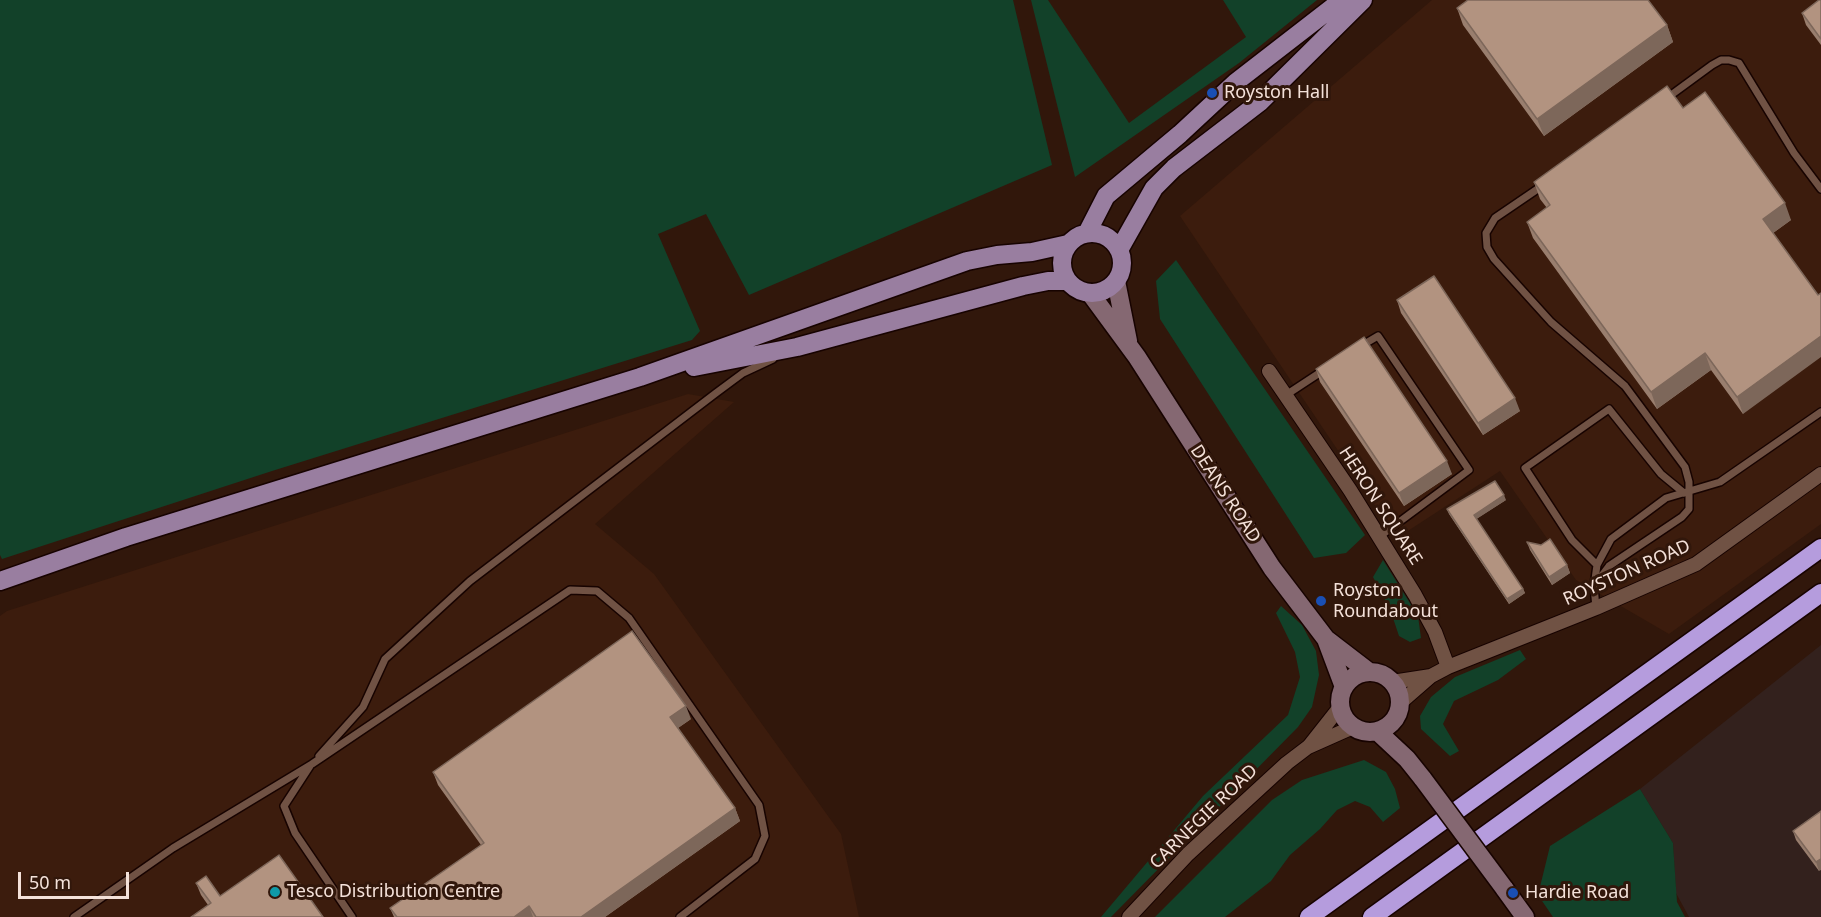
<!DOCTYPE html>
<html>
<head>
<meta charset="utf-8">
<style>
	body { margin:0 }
	#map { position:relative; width:1821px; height:917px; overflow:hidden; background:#31170b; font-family:"Noto Sans",sans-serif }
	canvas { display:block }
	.scale { position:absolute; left:18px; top:872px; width:111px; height:27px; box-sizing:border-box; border:3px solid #f4e1d9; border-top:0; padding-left:8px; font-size:18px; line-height:21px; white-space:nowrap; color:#f4e1d9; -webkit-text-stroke:4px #31170b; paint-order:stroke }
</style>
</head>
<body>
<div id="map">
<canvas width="1821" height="917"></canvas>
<div class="scale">50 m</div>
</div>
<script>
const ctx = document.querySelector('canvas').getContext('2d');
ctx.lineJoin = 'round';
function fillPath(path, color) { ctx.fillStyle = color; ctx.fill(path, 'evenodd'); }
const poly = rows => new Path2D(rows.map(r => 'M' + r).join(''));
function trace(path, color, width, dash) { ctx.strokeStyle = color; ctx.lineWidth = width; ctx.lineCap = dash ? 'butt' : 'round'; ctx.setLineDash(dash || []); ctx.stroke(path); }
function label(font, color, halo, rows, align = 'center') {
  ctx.font = font + ' "Noto Sans",sans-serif'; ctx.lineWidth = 6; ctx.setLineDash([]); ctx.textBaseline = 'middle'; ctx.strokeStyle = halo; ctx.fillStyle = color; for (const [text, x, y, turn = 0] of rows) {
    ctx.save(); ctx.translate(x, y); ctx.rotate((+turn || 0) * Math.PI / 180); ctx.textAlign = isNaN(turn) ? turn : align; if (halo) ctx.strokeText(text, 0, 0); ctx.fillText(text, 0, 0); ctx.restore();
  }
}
const commercial = poly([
	[1821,645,1821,917,1689,917,1676,893,1673,843,1640,789]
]);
const built = poly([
	[1432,0,1821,0,1821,524,1669,634,1576,580,1500,471,1397,538,1180,216],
	[688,394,734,402,595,524,654,574,841,834,859,917,0,917,0,616,7,611]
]);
const green = poly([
	[0,0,1013,0,1052,165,749,295,706,214,658,234,700,331,692,340,272,471,2,559,0,555],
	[1031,0,1048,0,1129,123,1246,37,1223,0,1317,0,1239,63,1075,177],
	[1176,260,1365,535,1346,553,1314,558,1160,319,1156,281],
	[1383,560,1418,616,1421,638,1410,642,1399,636,1390,609,1373,577],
	[1281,606,1302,625,1316,651,1319,675,1312,707,1298,727,1111,917,1101,917,1203,796,1288,715,1300,677,1295,652,1276,613],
	[1520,650,1526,659,1498,680,1454,701,1443,724,1459,751,1450,756,1421,729,1420,716,1431,697,1455,677],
	[1364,760,1386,772,1395,789,1400,808,1383,822,1370,807,1355,801,1337,810,1320,829,1290,855,1271,881,1225,917,1155,917,1272,800,1302,780],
	[1640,789,1673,843,1677,902,1685,917,1553,917,1538,895,1550,846]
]);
const lane = poly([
	[1667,98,1712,65,1721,60,1729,60,1739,63,1794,153,1821,189],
	[1542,186,1495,218,1486,233,1487,247,1494,259,1551,322,1625,386,1685,467,1689,482,1689,509,1682,517,1609,566,1594,586],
	[1361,346,1378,336,1469,470,1379,537],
	[1286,395,1324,370],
	[1597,565,1572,540,1525,468,1609,409,1661,474,1684,493],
	[1596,608,1594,586,1597,565,1611,539,1666,498,1720,482,1821,412],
	[319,756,363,707,385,659,470,581,716,393,743,373,773,359],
	[310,766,284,806,295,833,352,917],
	[74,917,173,848,312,764,570,590,597,591,629,618,759,805,765,836,755,859,680,917]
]);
const street = poly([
	[1269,371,1350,490,1415,595,1435,632,1448,667],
	[1392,682,1431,676],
	[1400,703,1431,676,1448,667,1596,608,1696,564,1821,474],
	[1310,745,1340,707],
	[1129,917,1188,854,1287,763,1308,747,1353,727]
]);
const secondary = poly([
	[1116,281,1128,341],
	[1090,293,1137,357,1272,568,1326,639,1369,672],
	[1326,639,1344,687],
	'1340 702a30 30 0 1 1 60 0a30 30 0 1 1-60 0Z',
	[1377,731,1407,759,1423,779],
	[1504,888,1525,917]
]);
const primary = poly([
	[1087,233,1106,196,1180,134,1236,82,1342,0],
	'1062 263a30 30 0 1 1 60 0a30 30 0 1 1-60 0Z',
	[1119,250,1154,188,1174,168,1260,102,1363,0],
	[694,367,797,347,1023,286,1048,281,1067,281],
	[0,581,126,537,640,377,967,261,997,255,1032,252,1068,244]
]);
const highway = poly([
	[1309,917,1821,548],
	[1372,917,1821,593]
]);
const secondaryBridge = poly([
	[1423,779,1504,888]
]);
const wall = poly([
	[1821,0,1821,45,1806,25,1802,13],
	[1457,8,1667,25,1673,42,1544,136,1463,25],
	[1683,108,1791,220,1773,233,1743,414,1711,370,1657,409,1533,238,1527,222,1547,208,1540,199,1534,182],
	[1397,300,1520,411,1483,435,1401,313],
	[1316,369,1452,474,1404,506,1320,382],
	[1506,500,1476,519,1523,589,1525,593,1509,604,1449,514,1447,509],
	[1527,542,1567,565,1570,573,1552,585,1530,550],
	[691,719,678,728,735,808,740,821,605,917,394,917,390,908,481,845,438,785,433,772],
	[1821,811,1819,871,1796,840,1793,831],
	[196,883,220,896,208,905,201,895]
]);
const shadedWall = poly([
	[1667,25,1673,42,1544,136,1537,119],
	[1785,203,1791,220,1769,236,1763,219],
	[1821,336,1821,357,1743,414,1737,397],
	[1705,353,1711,370,1657,409,1651,392],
	[1515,398,1520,411,1483,435,1478,423],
	[1447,461,1452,474,1404,506,1399,493],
	[1504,495,1506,500,1475,520,1474,515],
	[1567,565,1570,573,1552,585,1549,577],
	[1523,589,1525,593,1509,604,1507,599],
	[686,706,691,719,675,730,670,717],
	[735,808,740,821,605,917,581,917],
	[1821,859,1821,870,1819,871,1816,862],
	[529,906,533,917,514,917]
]);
const building = poly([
	[1468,0,1648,0,1667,25,1537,119,1457,8,1468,0],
	[1819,0,1821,0,1821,39,1802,13,1819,0],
	[1667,86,1683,108,1705,92,1785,203,1763,219,1818,295,1821,293,1821,336,1737,397,1705,353,1651,392,1527,222,1550,205,1534,182,1667,86],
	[1434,276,1515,398,1478,423,1397,300,1434,276],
	[1364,337,1447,461,1399,493,1316,369,1364,337],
	[1495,481,1504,495,1474,515,1523,589,1507,599,1447,509,1495,481],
	[1550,539,1567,565,1549,577,1527,542,1541,545,1550,539],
	[632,631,686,706,670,717,735,808,581,917,536,917,529,906,514,917,397,917,390,908,484,843,433,772,632,631],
	[1821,811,1821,859,1816,862,1793,831,1821,811],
	[279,855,323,917,191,917,211,903,196,883,206,876,220,896,279,855]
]);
const markers = [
	[1212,93,6,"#1a4fb4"],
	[1321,601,6,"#1a4fb4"],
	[275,892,6,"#0f9aa8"],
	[1513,893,6,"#1a4fb4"]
];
const poiNames = [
	["Royston Hall",1224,93],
	["Royston",1333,591],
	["Roundabout",1333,612],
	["Tesco Distribution Centre",287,892],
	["Hardie Road",1525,893]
];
const streetNames = [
	["DEANS ROAD",1225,494,57],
	["HERON SQUARE",1380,506,57],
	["ROYSTON ROAD",1627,573,-24],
	["CARNEGIE ROAD",1204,817,-44]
];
fillPath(commercial, '#33211d');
fillPath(built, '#3c1c0d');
fillPath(green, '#124129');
trace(lane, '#170300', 10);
trace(street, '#170300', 16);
trace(secondary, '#170300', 21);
trace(primary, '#170300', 21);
trace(highway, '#170300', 21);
trace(lane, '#705244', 7);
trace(street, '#705244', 14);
trace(secondary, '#856872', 18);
trace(primary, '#997ea0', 18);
trace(highway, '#b59cdd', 18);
trace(secondaryBridge, '#170300', 21, []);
trace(secondaryBridge, '#856872', 18);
fillPath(wall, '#997e6e');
fillPath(shadedWall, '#7d675a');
fillPath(building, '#b29380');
trace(building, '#7d675a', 1.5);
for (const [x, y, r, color] of markers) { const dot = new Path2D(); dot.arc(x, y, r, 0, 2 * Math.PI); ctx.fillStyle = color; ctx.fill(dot); trace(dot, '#31170b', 2); }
label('18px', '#f4e1d9', '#31170b', poiNames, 'left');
label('18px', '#f4e1d9', '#31170b', streetNames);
</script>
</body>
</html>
